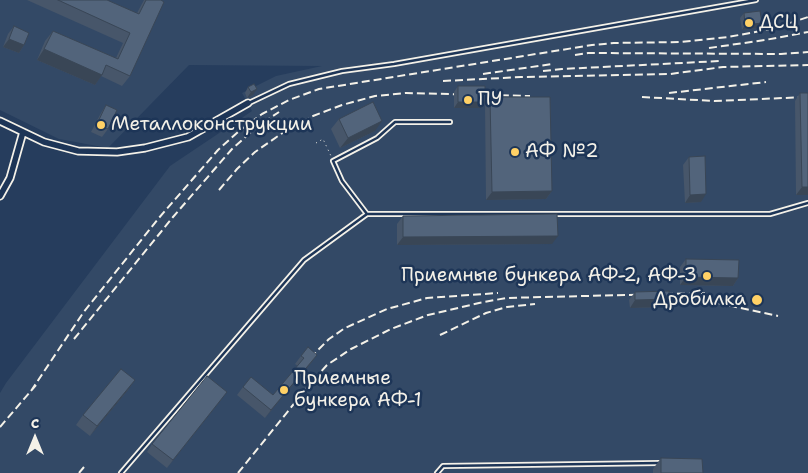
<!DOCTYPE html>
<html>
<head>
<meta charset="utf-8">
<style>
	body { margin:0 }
	#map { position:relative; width:808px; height:473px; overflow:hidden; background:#263d5d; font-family:"Shantell Sans",sans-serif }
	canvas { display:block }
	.north { position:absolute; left:10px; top:413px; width:50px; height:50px; -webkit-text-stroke:4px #1d3557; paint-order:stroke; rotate:0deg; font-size:14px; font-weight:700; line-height:20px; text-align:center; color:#f4f1e8 }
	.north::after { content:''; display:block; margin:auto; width:18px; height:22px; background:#f4f1e8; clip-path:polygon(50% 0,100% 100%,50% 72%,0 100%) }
</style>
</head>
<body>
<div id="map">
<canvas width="808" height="473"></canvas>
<div class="north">С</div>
</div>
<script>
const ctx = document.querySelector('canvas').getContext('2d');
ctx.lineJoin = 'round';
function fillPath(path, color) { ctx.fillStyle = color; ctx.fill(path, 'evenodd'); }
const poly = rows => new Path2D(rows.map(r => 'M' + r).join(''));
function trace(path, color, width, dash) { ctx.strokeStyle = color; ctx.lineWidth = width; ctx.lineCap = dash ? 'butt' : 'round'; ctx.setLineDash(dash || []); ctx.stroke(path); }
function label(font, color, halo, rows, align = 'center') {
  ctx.font = font + ' "Shantell Sans",sans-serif'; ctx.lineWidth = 5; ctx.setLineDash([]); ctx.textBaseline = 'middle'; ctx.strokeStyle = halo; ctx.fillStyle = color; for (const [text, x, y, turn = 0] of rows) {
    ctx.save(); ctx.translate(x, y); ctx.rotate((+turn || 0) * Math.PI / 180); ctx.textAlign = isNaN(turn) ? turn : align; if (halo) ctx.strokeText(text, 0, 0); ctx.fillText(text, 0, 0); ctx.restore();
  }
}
const built = poly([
	[0,0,808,0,808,473,0,473,0,393,6,383,170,166,252,111,242,93,276,76,322,66,189,65,108,148,59,139,0,110]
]);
const path = poly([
	[316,143,323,139,331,156]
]);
const lane = poly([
	[249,103,289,84,342,71,394,64,756,0],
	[450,122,395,122,377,138,333,161,342,181,367,214,770,214,808,203],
	[121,473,304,260,367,214],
	[437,473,443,466,660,463]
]);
const street = poly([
	[0,121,44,142,78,151,117,152,145,148,188,137,248,103],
	[0,196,10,178,23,132]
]);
const rail = poly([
	[709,48,765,40,808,32],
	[575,55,588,53,781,54,808,52],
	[543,71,562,69,721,61],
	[483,74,552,64],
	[443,81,521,77,670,74,723,67,808,65],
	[669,93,766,82],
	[642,97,714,101,808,97],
	[219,190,237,169,255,152,281,134,313,116,342,105,375,96,406,93,530,96],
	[694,298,778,316],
	[440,335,486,313,507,307,535,304],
	[74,339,173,217,232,149,258,126,279,112],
	[310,358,329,339,345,328,387,309,427,298,498,293],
	[31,391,83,313,158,219,218,150,238,132,262,114,289,100,319,89,592,45,614,43,680,42,728,37,772,29,808,17],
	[0,427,36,385],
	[79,473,84,467],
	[238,473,310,384,327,365,351,349,391,329,428,315,479,303,506,298,705,293]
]);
const wall = poly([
	[27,0,107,0,137,13,144,0,161,0,130,76,122,86,101,76,95,85,37,60,45,41,53,31,116,58,123,43],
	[744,13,762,23,758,28,742,30,740,18],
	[14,26,24,45,19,53,3,47,8,34],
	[458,86,485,102,481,108,454,108,454,92],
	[248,87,253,95,247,98,245,93],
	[800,93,808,93,808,195,796,195,795,101],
	[490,97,552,191,546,199,486,200,485,105],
	[106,105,108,129,102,137,91,132,101,113],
	[339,119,375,131,340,148,331,129],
	[689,157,701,202,685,203,683,165],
	[403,216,552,244,397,245,397,224],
	[686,259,738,278,733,286,680,285,680,267],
	[635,292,664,307,630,308,629,300],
	[317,355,311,363,265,418,237,395,243,387,273,395,298,366,295,364,301,356],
	[135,380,128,390,90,436,76,425,83,415],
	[221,400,167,468,147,452,152,444],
	[661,458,703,473,653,473,653,469]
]);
const shadedWall = poly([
	[762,23,758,28,742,30,745,25],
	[9,39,24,45,19,53,3,47],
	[44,49,102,75,95,85,37,60],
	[257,89,253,95,247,98,251,92],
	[458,102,485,102,481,108,454,108],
	[382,121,375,131,340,148,348,138],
	[802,187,808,187,808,195,796,195],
	[552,191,546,199,486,200,492,192],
	[706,194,701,202,685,203,690,195],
	[558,236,552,244,397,245,403,237],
	[686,277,738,278,733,286,680,285],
	[669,299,664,307,630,308,635,300],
	[317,355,311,363,265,418,271,410],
	[135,380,128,390,90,436,97,426],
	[227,392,221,400,167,468,173,460]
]);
const building = poly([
	[58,0,107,0,139,14,146,0,161,0,164,2,130,76,106,65,102,75,44,49,53,31,118,59,130,33,58,0],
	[760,11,762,23,745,25,744,13,760,11],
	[14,26,29,33,24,45,9,39,14,26],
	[254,84,257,89,251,92,248,87,254,84],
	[458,86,485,86,485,102,458,102,458,86],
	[800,93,808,93,808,187,802,187,800,93],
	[490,97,550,97,552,191,492,192,490,97],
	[373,102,382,121,348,138,339,119,373,102],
	[106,105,117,110,108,129,97,124,106,105],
	[705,156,706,194,690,195,689,157,705,156],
	[557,214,558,236,403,237,403,216,557,214],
	[686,259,739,260,738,278,686,277,686,259],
	[669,291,669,299,635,300,635,292,669,291],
	[308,347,317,355,271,410,243,387,251,377,273,395,304,358,301,356,308,347],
	[121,369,135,380,97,426,83,415,121,369],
	[207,376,227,392,173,460,152,444,207,376],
	[661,458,702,459,703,473,661,473,661,458]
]);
const markers = [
	[749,23,5,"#ffd166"],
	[468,100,5,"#ffd166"],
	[101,125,5,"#ffd166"],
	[515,152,5,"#ffd166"],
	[707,276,5,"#ffd166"],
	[757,300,6,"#ffd166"],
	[284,390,5,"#ffd166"]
];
const poiNames = [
	["ДСЦ",759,23],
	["ПУ",478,100],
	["Металлоконструкции",111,125],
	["АФ №2",525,152],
	["Приемные бункера АФ-2, АФ-3",697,276,"right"],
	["Дробилка",746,300,"right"],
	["Приемные",294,379],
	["бункера АФ-1",294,401]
];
fillPath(built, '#334966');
trace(lane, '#f4f1e8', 6);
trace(street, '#f4f1e8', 9);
trace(path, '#f4f1e8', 1, [1, 4]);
trace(lane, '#1d3557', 2.5);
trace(street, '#1d3557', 5.5);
trace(rail, '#f4f1e8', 2, [8, 4]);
fillPath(wall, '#47566a');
fillPath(shadedWall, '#394656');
fillPath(building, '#52647b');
trace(building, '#394656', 1);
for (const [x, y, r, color] of markers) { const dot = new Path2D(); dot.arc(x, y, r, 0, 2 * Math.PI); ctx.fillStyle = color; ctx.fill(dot); trace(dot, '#1d3557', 2); }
label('19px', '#f4f1e8', '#1d3557', poiNames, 'left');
</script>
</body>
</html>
